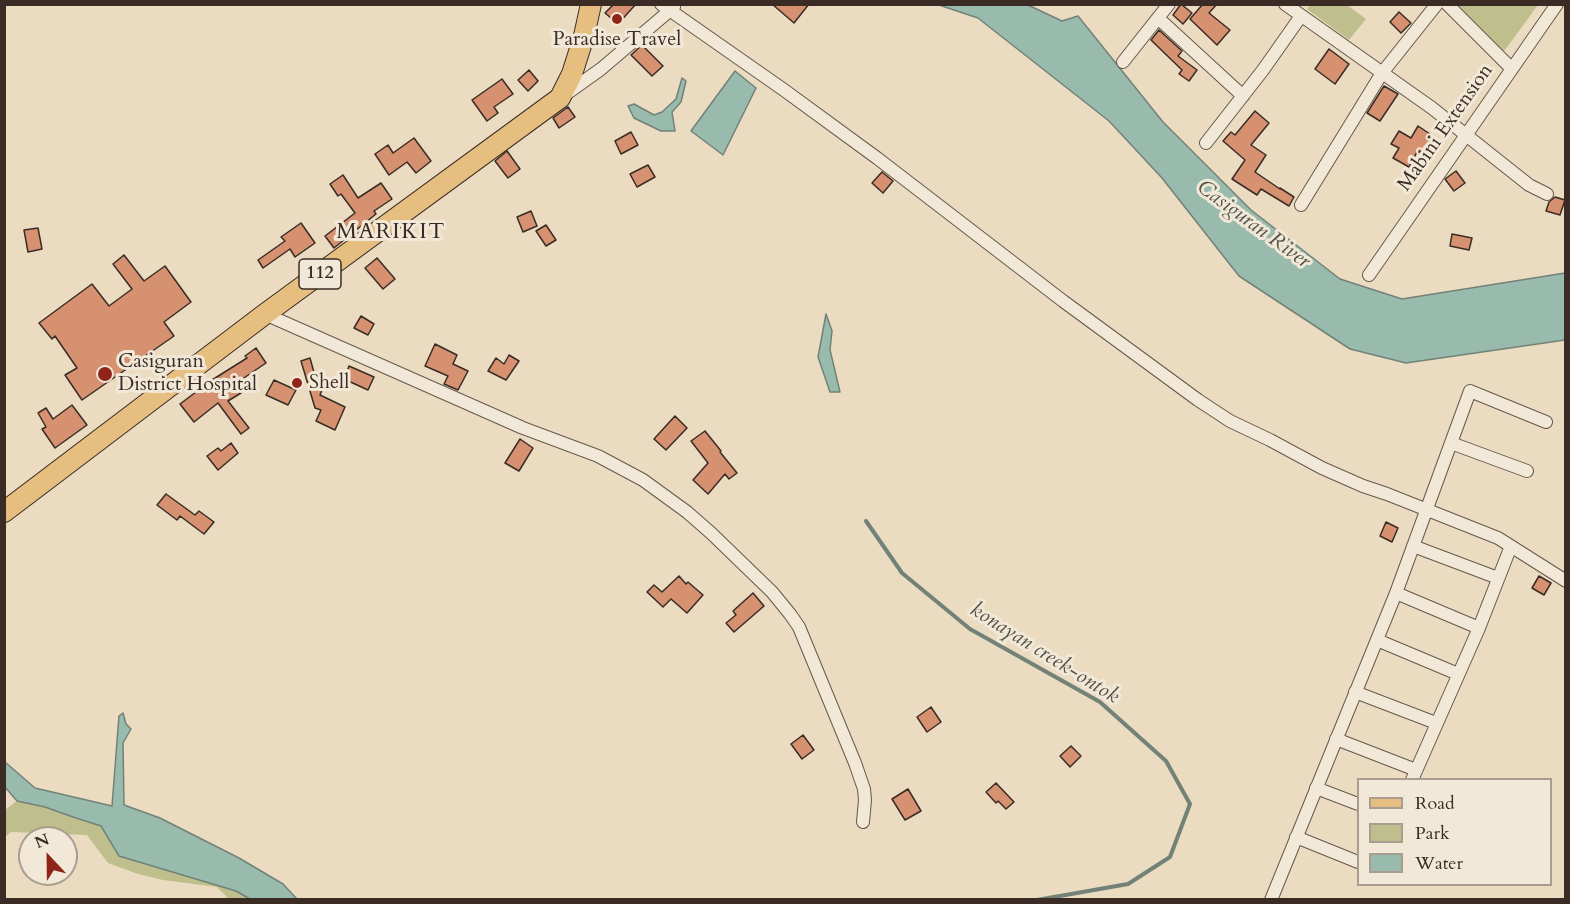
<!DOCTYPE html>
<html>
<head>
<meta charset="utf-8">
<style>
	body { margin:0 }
	#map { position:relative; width:1570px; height:904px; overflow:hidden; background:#eadbc1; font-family:Cardo,serif }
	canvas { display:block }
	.frame { position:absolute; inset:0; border:6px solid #3a2c25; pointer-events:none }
	.legend { position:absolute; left:1357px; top:778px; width:195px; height:108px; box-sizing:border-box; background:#f1e8d7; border:2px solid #a89d90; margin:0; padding:8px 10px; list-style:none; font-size:18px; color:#3a2c25 }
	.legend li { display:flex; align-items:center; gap:12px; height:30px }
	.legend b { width:30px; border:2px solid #a89d90 }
	.north { position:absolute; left:18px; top:826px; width:60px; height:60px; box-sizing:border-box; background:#f1e8d7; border:2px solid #a89d90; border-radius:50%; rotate:338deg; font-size:16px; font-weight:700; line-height:24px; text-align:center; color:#3a2c25 }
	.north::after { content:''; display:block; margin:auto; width:21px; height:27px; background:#8f2418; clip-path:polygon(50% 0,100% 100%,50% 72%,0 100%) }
</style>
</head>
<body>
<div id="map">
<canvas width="1570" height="904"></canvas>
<div class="frame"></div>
<ul class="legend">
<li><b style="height:8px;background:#e5be80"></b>Road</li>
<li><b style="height:16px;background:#bfbe8d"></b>Park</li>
<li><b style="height:16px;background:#98bbae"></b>Water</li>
</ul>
<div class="north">N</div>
</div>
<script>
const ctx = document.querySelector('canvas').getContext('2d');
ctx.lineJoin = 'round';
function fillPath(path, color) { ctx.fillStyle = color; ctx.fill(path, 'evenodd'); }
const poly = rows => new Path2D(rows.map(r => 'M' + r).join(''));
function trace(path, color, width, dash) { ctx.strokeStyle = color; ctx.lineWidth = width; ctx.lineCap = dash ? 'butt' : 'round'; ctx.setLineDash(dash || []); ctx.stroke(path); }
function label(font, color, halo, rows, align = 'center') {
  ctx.font = font + ' Cardo,serif'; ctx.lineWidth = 6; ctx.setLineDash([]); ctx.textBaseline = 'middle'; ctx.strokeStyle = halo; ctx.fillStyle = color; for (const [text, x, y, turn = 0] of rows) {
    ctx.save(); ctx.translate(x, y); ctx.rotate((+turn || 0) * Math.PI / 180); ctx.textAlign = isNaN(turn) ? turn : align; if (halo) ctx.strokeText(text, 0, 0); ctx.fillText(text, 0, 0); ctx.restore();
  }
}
const green = poly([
	[1311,4,1347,5,1366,19,1349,40,1307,9],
	[1457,5,1538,5,1502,54],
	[17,801,45,807,73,817,101,826,119,856,236,891,250,899,229,899,217,887,163,880,138,874,108,863,87,835,11,832,5,837,5,810]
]);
const water = poly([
	[939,5,1028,5,1062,21,1078,16,1163,122,1251,210,1340,279,1402,299,1565,273,1565,340,1406,363,1350,349,1239,276,1162,178,1109,121,978,18,939,5],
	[735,71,756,88,723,155,691,131,735,71],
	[682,78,686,81,681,102,672,112,675,131,661,131,634,118,628,106,634,104,654,115,662,112,676,99,682,78],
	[826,314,832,331,830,350,840,392,830,392,818,357,826,314],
	[123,713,126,724,131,729,123,743,124,805,160,818,239,858,283,884,297,899,250,899,236,891,119,856,101,826,73,817,45,807,17,801,5,787,5,762,35,788,112,806,119,716,123,713]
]);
const stream = poly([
	[866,521,902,573,970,629,1100,702,1166,761,1190,804,1170,857,1128,884,1037,900]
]);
const building = poly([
	[614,4,636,4,618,24,605,13,614,4],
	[772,4,809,4,794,23,772,4],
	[1181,4,1192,13,1183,24,1173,15,1181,4],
	[1203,4,1217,4,1209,13,1230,30,1217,45,1190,19,1203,4],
	[1399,12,1411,23,1401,33,1390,22,1399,12],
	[1159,30,1182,51,1178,56,1197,70,1189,81,1179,74,1182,70,1151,40,1159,30],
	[642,45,663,66,652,76,631,55,642,45],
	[1329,49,1349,64,1335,84,1315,69,1329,49],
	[529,70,538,81,528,91,518,80,529,70],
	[502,79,513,94,494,107,498,113,487,121,472,100,502,79],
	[1384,86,1398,94,1380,121,1367,113,1384,86],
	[568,107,575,117,559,128,553,118,568,107],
	[1255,111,1269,123,1251,145,1266,155,1255,172,1280,189,1280,188,1294,197,1289,206,1261,189,1257,195,1232,179,1245,160,1223,141,1231,132,1235,135,1255,111],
	[1418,126,1430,134,1427,139,1432,142,1425,156,1417,152,1409,167,1393,158,1399,148,1391,144,1399,131,1411,138,1418,126],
	[631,132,638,145,621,154,615,141,631,132],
	[414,138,431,161,416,173,407,162,389,175,375,154,388,145,393,153,414,138],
	[507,151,520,169,508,178,495,161,507,151],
	[648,165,655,177,637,187,630,174,648,165],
	[1456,171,1465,183,1454,191,1445,179,1456,171],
	[882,172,893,181,883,193,872,183,882,172],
	[343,175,358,198,381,183,392,199,374,211,376,214,334,248,325,236,355,213,341,194,338,196,330,184,343,175],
	[1555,197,1565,200,1560,215,1546,211,1549,202,1555,197],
	[531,211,537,226,523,232,517,217,531,211],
	[301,223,315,243,295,257,290,249,263,268,258,260,285,241,281,237,301,223],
	[546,225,556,240,546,246,536,231,546,225],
	[38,228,42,249,28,252,24,230,38,228],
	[1452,234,1472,238,1469,250,1450,246,1452,234],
	[124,255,144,281,165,266,191,302,164,322,174,336,82,400,65,375,77,368,55,336,52,339,39,323,92,284,109,306,132,289,113,264,124,255],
	[377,258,395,279,383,289,365,268,377,258],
	[361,316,374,324,368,335,354,328,361,316],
	[435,344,457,355,453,364,468,371,458,390,444,384,448,376,425,366,435,344],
	[256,348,266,363,235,384,241,393,228,401,249,428,241,434,218,403,194,422,180,404,212,380,247,358,245,356,256,348],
	[509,355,519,361,506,380,488,371,496,358,504,364,509,355],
	[310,358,315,376,326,380,320,395,345,407,335,430,316,421,321,410,315,408,301,361,310,358],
	[349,366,374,377,368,390,344,379,349,366],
	[274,380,296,390,288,405,266,395,274,380],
	[72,405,87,425,55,448,42,429,46,427,38,413,46,408,53,419,72,405],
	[675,416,687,428,666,450,654,439,675,416],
	[705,431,721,451,720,452,737,473,729,479,725,474,708,494,693,480,708,463,691,441,705,431],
	[520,439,533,448,519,471,505,463,520,439],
	[231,443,238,453,218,470,207,456,218,448,221,451,231,443],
	[166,494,195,515,199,511,214,522,204,534,180,516,177,520,157,505,166,494],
	[1386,522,1398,528,1392,542,1380,536,1386,522],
	[679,576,686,584,688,582,703,595,687,613,671,599,663,607,647,592,654,585,662,592,679,576],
	[1539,576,1551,583,1544,595,1532,588,1539,576],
	[753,593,764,606,734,632,726,623,736,615,733,611,753,593],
	[931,707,941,722,927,732,917,717,931,707],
	[803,735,814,750,802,759,791,744,803,735],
	[1071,746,1081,756,1070,767,1060,756,1071,746],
	[996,783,1014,802,1006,809,998,801,996,803,986,792,996,783],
	[908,789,921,811,905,820,892,799,908,789]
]);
const minor = poly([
	[661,4,784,90,877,158,1063,301,1198,400,1230,421,1270,440,1322,468,1363,486,1387,494,1498,538,1566,581],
	[1285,4,1432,108,1529,185,1547,194],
	[1447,4,1512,69],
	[1158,18,1243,96],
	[1123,62,1169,4],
	[566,94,601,69,674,7],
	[1206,143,1263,70,1301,16],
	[1301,205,1382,73,1437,4],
	[1369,275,1557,4],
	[265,314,523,428,598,456,643,480,687,512,711,533,772,592,790,614,799,627,855,763,864,789,865,800,863,822],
	[1451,443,1527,471],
	[1413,546,1498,578],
	[1396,593,1479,628],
	[1377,640,1458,674],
	[1355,692,1436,723],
	[1336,739,1416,770],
	[1412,780,1479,628,1511,546],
	[1316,788,1358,804],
	[1296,837,1358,862],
	[1271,900,1396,593,1470,391,1546,422]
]);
const primary = poly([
	[4,512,265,314,560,98,572,74,584,36,591,4]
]);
const markers = [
	[617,19,6,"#8f2418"],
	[105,374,8,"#8f2418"],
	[297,383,6,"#8f2418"]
];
const shields = [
	[320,274,42]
];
const shieldNames = [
	["112",320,274]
];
const poiNames = [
	["Paradise Travel",617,40,"center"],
	["Casiguran",118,362],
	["District Hospital",118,385],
	["Shell",309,383]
];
const streetNames = [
	["Mabini Extension",1446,128,-55]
];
const waterNames = [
	["Casiguran River",1253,225,36],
	["konayan creek-ontok",1044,654,32]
];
const quarterNames = [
	["MARIKIT",391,233]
];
fillPath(green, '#bfbe8d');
fillPath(water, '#98bbae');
trace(water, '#728277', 1.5);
trace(stream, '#728277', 4);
fillPath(building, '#d59170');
trace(building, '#3a2c25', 1.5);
trace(minor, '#66584c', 14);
trace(primary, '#3a2c25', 22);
trace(minor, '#f1e8d7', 12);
trace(primary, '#e5be80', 20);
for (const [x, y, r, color] of markers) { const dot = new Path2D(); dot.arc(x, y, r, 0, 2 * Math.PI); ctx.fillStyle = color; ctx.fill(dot); trace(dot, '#f1e8d7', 2); }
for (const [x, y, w] of shields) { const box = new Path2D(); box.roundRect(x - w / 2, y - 15, w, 30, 4.5); ctx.fillStyle = '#f1e8d7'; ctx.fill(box); trace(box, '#3a2c25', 1.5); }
label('bold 18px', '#3a2c25', null, shieldNames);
label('20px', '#3a2c25', '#f1e8d7', poiNames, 'left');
label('20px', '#3a2c25', '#f1e8d7', streetNames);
label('italic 21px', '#525047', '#f1e8d7', waterNames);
ctx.letterSpacing = '1.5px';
label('22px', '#3a2c25', '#f1e8d7', quarterNames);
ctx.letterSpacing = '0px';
</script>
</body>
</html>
